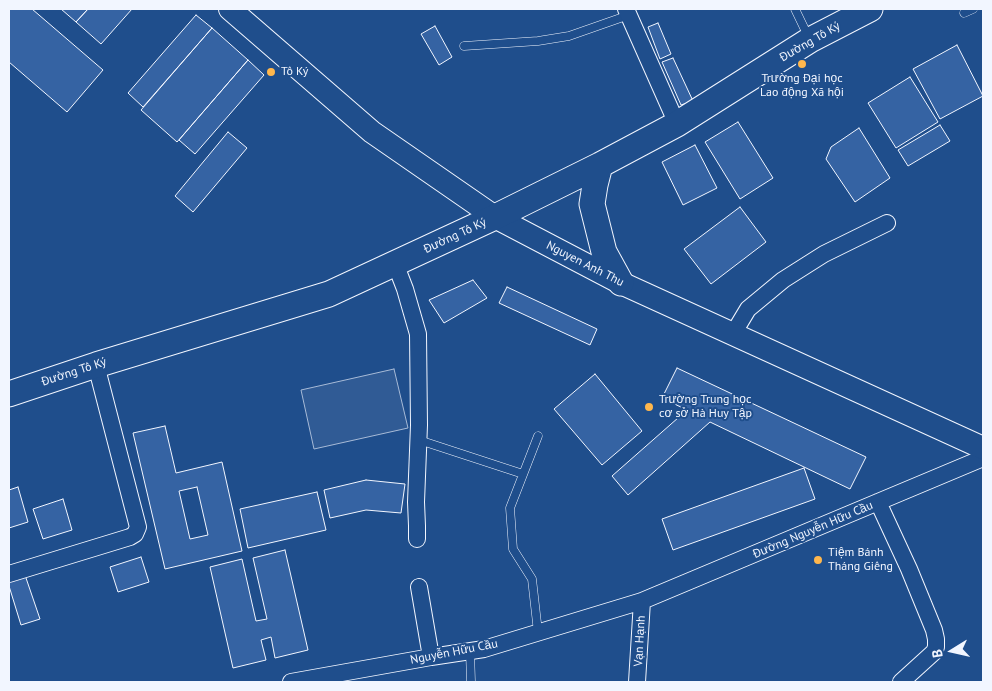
<!DOCTYPE html>
<html>
<head>
<meta charset="utf-8">
<style>
	body { margin:0 }
	#map { position:relative; width:992px; height:691px; overflow:hidden; background:#1f4e8c; font-family:"PT Sans",sans-serif }
	canvas { display:block }
	.frame { position:absolute; inset:0; border:10px solid #f2f6ff; pointer-events:none }
	.north { position:absolute; left:927px; top:626px; width:50px; height:50px; -webkit-text-stroke:4px #1f4e8c; paint-order:stroke; rotate:260deg; font-size:14px; font-weight:700; line-height:20px; text-align:center; color:#f2f6ff }
	.north::after { content:''; display:block; margin:auto; width:18px; height:22px; background:#f2f6ff; clip-path:polygon(50% 0,100% 100%,50% 72%,0 100%) }
</style>
</head>
<body>
<div id="map">
<canvas width="992" height="691"></canvas>
<div class="frame"></div>
<div class="north">B</div>
</div>
<script>
const ctx = document.querySelector('canvas').getContext('2d');
ctx.lineJoin = 'round';
function fillPath(path, color) { ctx.fillStyle = color; ctx.fill(path, 'evenodd'); }
const poly = rows => new Path2D(rows.map(r => 'M' + r).join(''));
function trace(path, color, width, dash) { ctx.strokeStyle = color; ctx.lineWidth = width; ctx.lineCap = dash ? 'butt' : 'round'; ctx.setLineDash(dash || []); ctx.stroke(path); }
function label(font, color, halo, rows, align = 'center') {
  ctx.font = font + ' "PT Sans",sans-serif'; ctx.lineWidth = 4; ctx.setLineDash([]); ctx.textBaseline = 'middle'; ctx.strokeStyle = halo; ctx.fillStyle = color; for (const [text, x, y, turn = 0] of rows) {
    ctx.save(); ctx.translate(x, y); ctx.rotate((+turn || 0) * Math.PI / 180); ctx.textAlign = isNaN(turn) ? turn : align; if (halo) ctx.strokeText(text, 0, 0); ctx.fillText(text, 0, 0); ctx.restore();
  }
}
const built = poly([
	[394,369,408,428,314,449,301,390,394,369]
]);
const building = poly([
	[9,9,32,9,103,70,67,112,9,62,9,9],
	[61,9,88,9,76,22,61,9],
	[88,9,132,9,101,44,76,22,88,9],
	[196,15,212,28,143,107,128,93,196,15],
	[658,23,671,54,660,59,648,27,658,23],
	[435,26,452,57,439,65,421,34,435,26],
	[212,28,248,60,177,142,141,110,212,28],
	[957,45,983,96,940,119,913,69,957,45],
	[673,58,693,101,681,105,662,62,673,58],
	[248,60,264,75,195,154,179,140,248,60],
	[910,77,938,122,896,148,868,103,910,77],
	[738,122,773,178,740,199,705,142,738,122],
	[940,125,950,141,908,166,898,150,940,125],
	[859,128,890,178,855,202,826,159,831,147,859,128],
	[228,132,247,148,193,212,175,196,228,132],
	[695,145,717,188,683,205,662,162,695,145],
	[740,207,766,242,711,284,684,249,740,207],
	[473,280,487,298,444,323,429,300,473,280],
	[507,287,597,329,590,345,499,303,507,287],
	[677,368,866,457,850,489,710,422,628,495,612,476,687,410,662,398,677,368],
	[595,374,642,431,602,465,554,409,595,374],
	[165,426,176,473,222,462,242,551,165,569,133,433,165,426],
	[197,487,208,535,190,539,179,491,197,487],
	[804,468,815,499,673,550,662,519,804,468],
	[366,480,405,484,401,513,366,510,330,518,324,490,366,480],
	[18,487,28,522,9,528,9,490,18,487],
	[317,492,326,530,248,548,240,509,317,492],
	[63,499,72,530,43,539,33,509,63,499],
	[285,550,308,650,275,658,271,637,261,640,266,660,233,668,210,567,242,559,256,621,267,619,253,558,285,550],
	[141,557,149,582,118,592,110,567,141,557],
	[25,575,40,619,21,625,9,586,9,579,25,575]
]);
const lane = poly([
	[795,9,808,36],
	[964,13,973,9],
	[464,46,538,41,569,36,629,15],
	[538,436,510,508,513,549,532,579,538,632],
	[419,440,523,474],
	[470,651,471,682]
]);
const street = poly([
	[626,9,677,124],
	[395,263,405,289,418,334,419,425,416,502,417,526,417,539],
	[733,334,748,309,783,280,824,254,887,223],
	[878,502,909,569,934,630,936,639,936,647,934,652,901,682],
	[9,574,130,537,135,534,138,527,96,365],
	[419,587,431,657],
	[291,682,431,657,484,649,642,601,983,458],
	[637,682,642,601]
]);
const secondary = poly([
	[230,9,372,132,495,217,621,283,983,448]
]);
const primary = poly([
	[600,165,595,185,592,204,604,252,621,283],
	[9,394,96,365,329,294,495,217,600,165,677,124,810,40,870,9]
]);
const markers = [
	[802,64,5,"#ffb74d"],
	[271,72,5,"#ffb74d"],
	[649,407,5,"#ffb74d"],
	[818,560,5,"#ffb74d"]
];
const streetNames = [
	["Đường Tô Ký",810,42,-30],
	["Đường Tô Ký",455,236,-25],
	["Nguyen Anh Thu",585,264,27],
	["Đường Tô Ký",74,372,-18],
	["Đường Nguyễn Hữu Cầu",813,530,-23],
	["Vạn Hạnh",640,641,-87],
	["Nguyễn Hữu Cầu",454,652,-11]
];
const poiNames = [
	["Tô Ký",281,72],
	["Trường Đại học",802,79,"center"],
	["Lao động Xã hội",802,93,"center"],
	["Trường Trung học",659,400],
	["cơ sở Hà Huy Tập",659,414],
	["Tiệm Bánh",828,553],
	["Tháng Giêng",828,567]
];
fillPath(built, '#305b95');
trace(built, '#a8bbd7', 1);
fillPath(building, '#3563a3');
trace(building, '#f2f6ff', 1);
trace(lane, '#f2f6ff', 9);
trace(street, '#f2f6ff', 18);
trace(secondary, '#f2f6ff', 24);
trace(primary, '#f2f6ff', 27);
trace(lane, '#1f4e8c', 8);
trace(street, '#1f4e8c', 16);
trace(secondary, '#1f4e8c', 22);
trace(primary, '#1f4e8c', 25);
for (const [x, y, r, color] of markers) { const dot = new Path2D(); dot.arc(x, y, r, 0, 2 * Math.PI); ctx.fillStyle = color; ctx.fill(dot); trace(dot, '#1f4e8c', 2); }
label('12px', '#f2f6ff', '#1f4e8c', streetNames);
label('12px', '#f2f6ff', '#1f4e8c', poiNames, 'left');
</script>
</body>
</html>
